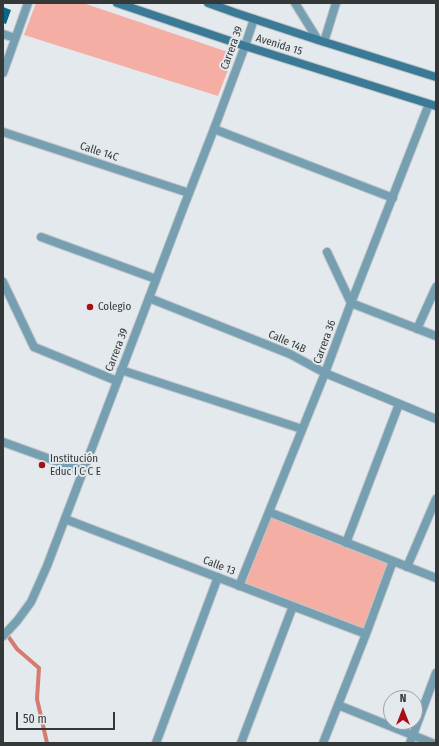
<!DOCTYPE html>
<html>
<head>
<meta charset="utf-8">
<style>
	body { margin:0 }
	#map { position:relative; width:439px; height:746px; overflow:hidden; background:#e3e9ec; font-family:"Fira Sans Condensed",sans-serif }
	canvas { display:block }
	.frame { position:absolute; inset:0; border:4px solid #353839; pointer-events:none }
	.north { position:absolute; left:383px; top:690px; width:40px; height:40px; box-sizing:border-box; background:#e3e9ec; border:1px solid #9da2a4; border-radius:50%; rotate:0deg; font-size:11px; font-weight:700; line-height:16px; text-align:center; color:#353839 }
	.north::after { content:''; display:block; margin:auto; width:14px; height:18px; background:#a61014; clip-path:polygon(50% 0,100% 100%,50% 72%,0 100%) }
	.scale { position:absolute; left:16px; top:712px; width:99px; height:18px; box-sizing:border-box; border:2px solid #353839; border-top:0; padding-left:5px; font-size:12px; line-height:14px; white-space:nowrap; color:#353839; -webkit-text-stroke:3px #e3e9ec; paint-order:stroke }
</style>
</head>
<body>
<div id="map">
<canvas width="439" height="746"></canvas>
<div class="frame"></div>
<div class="north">N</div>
<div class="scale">50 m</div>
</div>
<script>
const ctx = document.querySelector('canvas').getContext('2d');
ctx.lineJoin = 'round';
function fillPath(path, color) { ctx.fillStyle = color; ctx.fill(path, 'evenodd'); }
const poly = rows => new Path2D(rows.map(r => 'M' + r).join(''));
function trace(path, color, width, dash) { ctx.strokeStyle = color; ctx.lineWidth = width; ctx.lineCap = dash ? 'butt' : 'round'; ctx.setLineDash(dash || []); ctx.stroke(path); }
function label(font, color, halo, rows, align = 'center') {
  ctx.font = font + ' "Fira Sans Condensed",sans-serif'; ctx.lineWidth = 4; ctx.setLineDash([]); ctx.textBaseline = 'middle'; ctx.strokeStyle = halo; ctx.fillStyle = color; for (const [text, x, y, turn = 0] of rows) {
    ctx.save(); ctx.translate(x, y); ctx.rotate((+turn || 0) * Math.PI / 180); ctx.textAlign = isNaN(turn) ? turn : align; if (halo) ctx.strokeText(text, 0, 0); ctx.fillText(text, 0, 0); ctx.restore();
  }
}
const green = poly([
	[36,3,83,3,234,54,218,96,24,35],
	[269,512,393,561,366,634,239,586]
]);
const stream = poly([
	[3,629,17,649,39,668,37,699,47,743]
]);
const building = poly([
	[3,7,11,10,6,24,3,23]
]);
const pedestrian = poly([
	[407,567,436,499]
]);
const minor = poly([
	[295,3,318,40],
	[3,34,15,38],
	[324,42,336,3],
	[3,73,28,3],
	[214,129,393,198],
	[3,132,189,193],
	[41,237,156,279],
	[327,252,351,303,436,336],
	[3,282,34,347,117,381],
	[149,298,290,354,325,373,436,419],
	[417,329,436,287],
	[121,370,302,429],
	[3,442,83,471],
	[269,512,436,578],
	[65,519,366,634],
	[346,543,399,404],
	[239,586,325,373,351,303,429,104],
	[338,705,432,743],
	[156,743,218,577],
	[241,743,293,606],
	[323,743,366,634,393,561],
	[410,743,436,673]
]);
const tertiary = poly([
	[3,636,17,621,31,602,47,566,184,206,214,129,245,46,254,19]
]);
const secondary = poly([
	[117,3,245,46,436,106],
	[208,3,236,13,318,40,436,77]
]);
const markers = [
	[90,307,4,"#a61014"],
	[42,465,4,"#a61014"]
];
const streetNames = [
	["Avenida 15",279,45,17],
	["Carrera 39",232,48,-70],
	["Calle 14C",99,152,18],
	["Calle 14B",287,342,24],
	["Carrera 36",325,342,-70],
	["Carrera 39",117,350,-69],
	["Calle 13",219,566,21]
];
const poiNames = [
	["Colegio",98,307],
	["Institución",50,459],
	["Educ I C C E",50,472]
];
fillPath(green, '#f5aea4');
trace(stream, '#d77b70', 4);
fillPath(building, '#076788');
trace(pedestrian, '#c0c6c8', 10);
trace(minor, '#c0c6c8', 10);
trace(tertiary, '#c0c6c8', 10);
trace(secondary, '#c0c6c8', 10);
trace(pedestrian, '#769fb2', 8);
trace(minor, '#769fb2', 8);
trace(tertiary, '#769fb2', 8);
trace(secondary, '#3a7a97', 8);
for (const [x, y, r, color] of markers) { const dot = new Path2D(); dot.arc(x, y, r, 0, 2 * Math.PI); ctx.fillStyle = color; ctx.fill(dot); trace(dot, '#e3e9ec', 1.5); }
label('11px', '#353839', '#e3e9ec', streetNames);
label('11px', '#353839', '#e3e9ec', poiNames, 'left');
</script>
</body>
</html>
